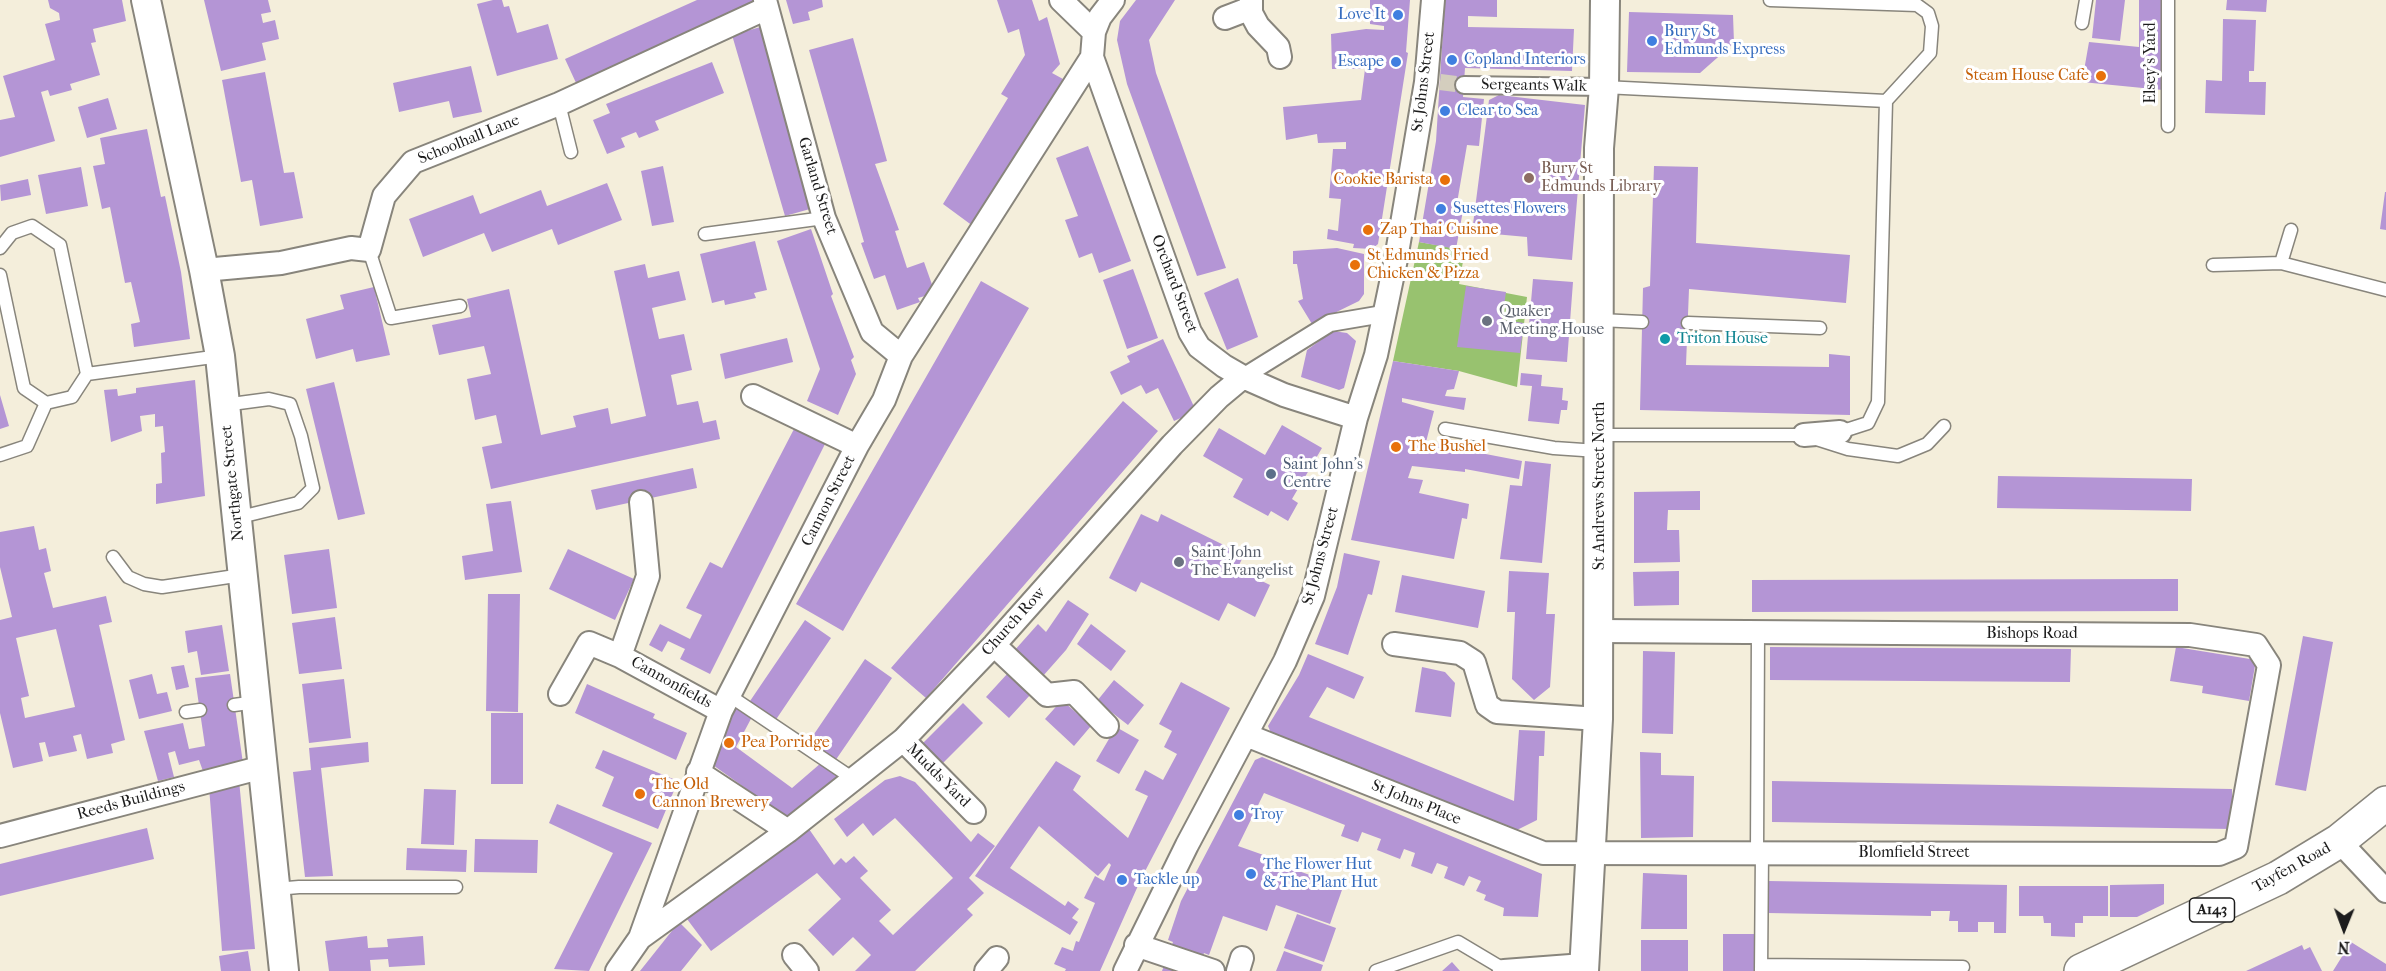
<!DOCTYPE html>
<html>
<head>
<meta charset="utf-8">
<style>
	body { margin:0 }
	#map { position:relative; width:2386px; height:971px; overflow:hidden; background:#f4eedb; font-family:"IM FELL French Canon",serif }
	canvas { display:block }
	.north { position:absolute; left:2314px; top:899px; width:60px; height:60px; -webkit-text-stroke:4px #fff; paint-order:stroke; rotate:181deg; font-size:16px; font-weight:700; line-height:24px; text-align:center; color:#1c1c1c }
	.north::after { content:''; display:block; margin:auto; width:21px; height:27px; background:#1c1c1c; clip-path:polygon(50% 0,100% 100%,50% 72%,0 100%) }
</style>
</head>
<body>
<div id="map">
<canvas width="2386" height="971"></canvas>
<div class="north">N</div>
</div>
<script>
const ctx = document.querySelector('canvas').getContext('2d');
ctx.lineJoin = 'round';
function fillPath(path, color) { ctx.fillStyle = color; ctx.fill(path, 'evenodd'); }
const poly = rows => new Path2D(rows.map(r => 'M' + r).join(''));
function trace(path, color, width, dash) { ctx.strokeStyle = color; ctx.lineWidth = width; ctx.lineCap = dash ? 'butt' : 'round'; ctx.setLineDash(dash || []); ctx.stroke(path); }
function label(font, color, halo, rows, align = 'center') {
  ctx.font = font + ' "IM FELL French Canon",serif'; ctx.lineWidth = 6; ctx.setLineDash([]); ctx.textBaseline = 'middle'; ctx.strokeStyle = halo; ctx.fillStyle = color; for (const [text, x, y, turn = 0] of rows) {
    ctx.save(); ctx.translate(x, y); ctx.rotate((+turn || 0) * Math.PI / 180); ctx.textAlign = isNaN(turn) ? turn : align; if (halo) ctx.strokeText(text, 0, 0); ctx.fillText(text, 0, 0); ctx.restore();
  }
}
const green = poly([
	[1419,242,1465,250,1459,284,1527,297,1517,387,1459,371,1393,361]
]);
const building = poly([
	[48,0,122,0,126,21,93,29,96,42,91,43,100,75,70,84,72,90,50,96,48,90,41,92,55,141,0,157,0,120,15,117,3,76,55,60,45,24,60,20,59,13,50,8],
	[204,0,268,0,271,12,261,14,263,23,275,20,279,39,262,43,266,60,221,71],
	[493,0,502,0,504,7,509,6,517,33,548,24,558,59,497,76,477,4],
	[697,0,754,0,757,5,577,85,565,59],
	[786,0,822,0,823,7,808,12,810,20,793,24],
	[997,0,1032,0,1039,21,1047,17,1060,64,1052,73,1063,79,1039,118,1046,122,977,229,943,204,1008,98,1001,94,1025,55,1019,29,1008,33],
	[1136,0,1175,0,1149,40,1156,73,1226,268,1197,276,1127,84,1117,40,1120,21],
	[1370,0,1410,0,1406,52,1408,53,1378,244,1372,249,1353,248,1354,244,1327,239,1328,229,1338,231,1341,199,1329,198,1333,149,1346,149,1346,142,1318,143,1317,134,1286,140,1283,107,1361,100,1365,69,1332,69,1331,34,1366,29,1384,30,1384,26,1370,24],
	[1445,0,1497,0,1497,17,1468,16,1468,27,1574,29,1572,71,1465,68,1463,97,1484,99,1479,146,1467,145,1457,203,1464,205,1456,249,1419,242,1436,141],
	[2096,0,2125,0,2120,41,2092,38],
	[2139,0,2162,0,2163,90,2082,82,2089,42,2139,47],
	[2227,0,2267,0,2266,12,2226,10],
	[1629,12,1733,15,1734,43,1700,73,1627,72],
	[2223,19,2256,20,2254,71,2249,71,2249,82,2266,82,2265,115,2205,113,2206,80,2222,81],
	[764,26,817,207,785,216,732,35],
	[853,38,887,161,875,164,899,230,895,231,907,268,924,262,935,293,918,298,920,302,897,310,885,275,874,279,861,243,864,242,809,50],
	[712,62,724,93,655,121,659,130,639,138,636,132,621,138,625,147,607,154,593,120,610,113,606,104],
	[471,66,482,112,453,118,449,101,399,112,393,83],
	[265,72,284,173,294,172,303,218,260,226,252,180,241,182,222,80],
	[1499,95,1585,105,1572,260,1528,256,1527,237,1472,232,1489,100],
	[108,98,117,129,87,138,78,107],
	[147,129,161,197,165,196,181,272,190,339,134,347,131,324,140,322,131,282,125,283,110,207,102,209,93,166,105,164,100,138],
	[1088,146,1131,261,1099,273,1092,253,1079,258,1065,220,1078,216,1056,158],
	[663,166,674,222,652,226,641,171],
	[1654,166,1698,167,1696,243,1850,255,1846,303,1689,289,1686,365,1829,367,1829,354,1850,356,1850,415,1640,410,1643,288,1650,286],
	[81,167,88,206,46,214,38,175],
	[28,179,31,195,1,201,0,185],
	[607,183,622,220,558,245,552,229,492,252,484,233,423,257,409,219,473,195,480,214,541,190,547,206],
	[2385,192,2386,192,2386,230,2380,229],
	[811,229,833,294,831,296,854,357,851,360,856,374,838,415,807,401,820,369,777,241],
	[755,241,767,290,754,293,756,298,725,305,724,300,712,303,700,254],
	[1337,248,1364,254,1364,294,1359,301,1312,324,1298,301,1303,299,1297,264,1293,264,1293,251],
	[645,264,648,278,679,271,686,300,652,308,659,339,684,334,692,370,671,375,677,405,698,401,703,423,716,420,720,439,491,489,482,447,502,443,496,415,475,420,467,379,491,374,484,346,439,355,432,325,471,317,467,299,509,289,541,435,576,427,573,416,608,408,611,424,646,416,614,271],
	[1133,269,1158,338,1127,349,1103,280],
	[1238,278,1258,337,1227,350,1204,293],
	[1533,279,1573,282,1567,362,1526,359],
	[981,281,1029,308,843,631,796,604],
	[1466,286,1506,292,1502,320,1524,323,1520,353,1457,347],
	[374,287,390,355,356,362,353,349,316,359,306,319,344,309,340,295],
	[1333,331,1347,333,1356,341,1344,388,1339,390,1301,377,1307,350],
	[787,338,793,362,725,379,720,354],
	[1163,339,1196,411,1174,421,1158,388,1146,394,1141,385,1121,395,1110,372,1130,362,1127,356],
	[1393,361,1459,371,1454,389,1447,390,1445,396,1466,398,1464,410,1402,398,1402,402,1434,411,1426,442,1471,448,1470,451,1522,461,1519,479,1465,469,1465,472,1412,466,1408,478,1423,480,1419,493,1469,504,1467,519,1462,518,1454,559,1351,540],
	[1521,373,1542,375,1541,386,1563,388,1562,400,1568,401,1567,410,1561,410,1559,424,1528,421,1532,386,1520,385],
	[195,380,205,496,156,504,156,484,162,483,161,453,165,452,163,426,155,427,155,414,140,416,142,431,111,442,104,390,117,389,118,396,136,393,136,388],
	[334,382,365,514,338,520,306,389],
	[0,395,9,426,0,429],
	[1123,401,1158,431,926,698,891,668],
	[1282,425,1322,448,1292,499,1298,503,1288,521,1271,511,1268,516,1233,497,1243,479,1203,456,1219,428,1265,455],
	[794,429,825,444,710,674,680,659,685,649,668,641,662,652,649,645,660,624,690,639,702,615,686,608,710,562,722,568],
	[1525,461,1551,464,1542,563,1500,559,1510,485,1522,486],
	[693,468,697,488,596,510,591,490],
	[1998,476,2192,479,2191,511,1997,508],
	[1700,491,1700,510,1668,510,1667,530,1679,530,1680,562,1634,563,1634,492],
	[511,501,522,572,465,580,462,556,493,551,486,504],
	[1141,514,1158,522,1161,514,1244,555,1237,569,1270,585,1255,617,1228,603,1219,621,1141,582,1136,592,1109,578],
	[34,526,39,550,46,548,51,571,44,573,53,608,106,596,112,622,99,625,125,740,111,744,113,753,87,759,81,734,73,736,77,751,49,757,45,742,39,743,43,761,13,768,0,713,0,620,12,617,0,567,0,532],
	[56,629,75,707,25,718,21,698,29,696,16,638],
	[329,549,337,608,292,614,284,555],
	[568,549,634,579,615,620,549,589],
	[1344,553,1380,561,1372,595,1368,594,1348,655,1315,644,1337,587],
	[1509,571,1549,573,1546,614,1555,614,1551,673,1550,687,1534,700,1512,679,1515,612,1507,612],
	[1679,571,1679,605,1634,606,1633,572],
	[1402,575,1485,591,1478,628,1395,612],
	[2178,579,2178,611,1752,612,1752,580],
	[488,594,520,594,518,712,486,711],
	[1068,600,1089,614,1066,650,1043,676,1014,651,1038,624,1046,632],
	[335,617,342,669,299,674,292,623],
	[805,620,831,638,775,721,748,704],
	[1091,624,1126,651,1111,671,1077,644],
	[222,625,229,671,201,675,197,651,188,653,185,631],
	[2303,636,2333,642,2306,791,2275,785],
	[1770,647,2071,649,2070,682,1770,680],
	[2176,647,2256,660,2249,701,2202,693,2203,686,2170,681],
	[1643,651,1675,652,1673,734,1642,733],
	[1308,654,1364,677,1354,699,1327,687,1309,717,1514,801,1519,730,1545,731,1544,756,1539,756,1537,820,1515,831,1503,829,1271,733,1268,726,1299,675],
	[865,659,892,678,835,761,808,743],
	[184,665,189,687,176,690,171,667],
	[1422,667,1445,672,1455,683,1451,717,1415,712],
	[1008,673,1031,694,1009,718,986,697],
	[152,674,157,694,167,692,172,711,139,719,129,680],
	[230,674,243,763,204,774,199,760,179,765,175,751,168,753,174,777,158,781,144,731,183,723,189,749,205,746,195,678],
	[344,679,351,738,309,743,302,684],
	[1114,680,1144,705,1128,725,1097,701],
	[1181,682,1230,708,1141,879,1100,971,1065,971,1066,969,1054,964,1062,947,1073,951,1076,941,1079,942,1095,903,1084,898,1095,876,1104,881,1111,865,1109,863,1098,876,1039,826,1010,868,1065,906,1068,901,1079,909,1072,918,1078,922,1070,935,975,876,1056,761,1081,776,1073,790,1128,838,1148,796,1135,790,1145,770,1163,780,1177,754,1164,747,1172,731,1159,724],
	[587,684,655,714,653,718,687,733,676,760,575,713],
	[1062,700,1091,726,1074,746,1045,719],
	[963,703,983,723,941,765,921,745],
	[736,706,753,715,736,747,792,788,821,763,841,775,786,817,710,763],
	[491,713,523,713,523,784,491,784],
	[1116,727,1139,740,1119,774,1096,761],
	[368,742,369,762,321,768,333,876,305,877,293,772,311,770,309,748],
	[603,750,678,781,658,829,602,806,614,777,595,768],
	[1640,752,1661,753,1661,775,1694,776,1693,837,1641,838],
	[1262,757,1542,874,1538,917,1503,916,1504,908,1484,900,1486,895,1476,891,1481,881,1469,876,1464,886,1444,878,1448,867,1437,863,1432,874,1411,866,1415,853,1404,849,1400,859,1377,850,1381,839,1362,832,1358,842,1341,836,1345,825,1264,793,1238,846,1272,858,1271,861,1343,887,1330,924,1276,905,1267,931,1223,916,1209,955,1204,953,1197,971,1162,971,1173,942,1168,940,1181,901,1255,760],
	[900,776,915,782,971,842,978,833,995,846,969,878,984,893,967,909,973,915,915,971,855,971,871,955,853,937,833,956,808,930,841,899,817,873,711,951,687,919,809,829,834,865,841,858,846,863,854,856,868,871,860,878,891,910,879,921,893,935,953,878,895,818,873,836,863,823,847,837,834,819,885,780],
	[239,780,255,949,222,951,209,787],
	[1772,781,2232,789,2232,829,1772,822],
	[424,789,456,790,454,845,421,844],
	[557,804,652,843,589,971,554,969,613,853,549,823],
	[147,828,154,859,0,896,0,864],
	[475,839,538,840,537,873,474,872],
	[407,848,467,850,466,872,406,870],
	[1643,873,1687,875,1687,929,1641,929],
	[1768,881,2007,885,2006,933,1994,933,1994,922,1978,922,1978,932,1958,932,1958,921,1949,921,1950,911,1931,911,1931,916,1768,913],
	[2164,884,2164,904,2137,917,2110,917,2110,885],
	[2019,886,2108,886,2108,916,2083,916,2083,923,2075,923,2075,937,2051,936,2051,923,2044,923,2043,916,2019,916],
	[1297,914,1336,928,1324,962,1284,948],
	[679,922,702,945,681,971,640,971],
	[1723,934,1756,934,1756,971,1723,971],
	[367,936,368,948,388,947,387,939,423,936,425,965,389,967,388,959,370,960,371,971,329,971,325,941],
	[1641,940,1688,940,1688,971,1641,971],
	[2351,942,2386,964,2386,971,2333,971],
	[2302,945,2304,950,2310,947,2322,971,2246,971],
	[248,951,251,971,221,971,219,956],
	[1284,951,1323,965,1321,971,1276,971],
	[1452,962,1460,971,1442,971]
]);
const pedestrianTunnel = poly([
	[1440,82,1464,85]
]);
const service = poly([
	[1770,0,1917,5,1928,13,1932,26,1930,53,1886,101,1878,402,1868,423,1840,432],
	[2168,0,2168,126],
	[2082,23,2086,0],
	[1604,87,1886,101],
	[559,104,571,152],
	[705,234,824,218],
	[0,248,12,233,32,226,60,245,87,374,72,397,46,403,24,388,0,275],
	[369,250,391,318,460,306],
	[2281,263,2291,230],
	[2213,265,2281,263,2386,290],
	[1600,320,1642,322],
	[1688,323,1820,328],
	[87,374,220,356],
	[224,405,269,399,290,404,301,436,313,488,298,503,236,518],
	[1445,429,1554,448,1598,451],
	[1600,435,1804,435,1848,449,1898,456,1927,444,1944,426],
	[0,455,27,446,46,403],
	[113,557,128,577,144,584,162,587,242,575],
	[730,696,855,780],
	[234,705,256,702],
	[186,712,200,710],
	[1757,852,1758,632],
	[276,889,299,887,456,887],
	[1761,965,1963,967],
	[1376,971,1458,942,1505,970],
	[1761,971,1762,852]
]);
const pedestrian = poly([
	[1464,85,1604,87],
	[1243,377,1330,323,1383,314]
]);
const minor = poly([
	[765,0,824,218,872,332,901,356],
	[1061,0,1094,32],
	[1113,0,1100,17,1094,32,1092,57,1190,332,1199,347,1224,366,1243,377,1284,395,1356,418],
	[1251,0,1251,13,1258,26,1278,47,1280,57],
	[1225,18,1251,8],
	[204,270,281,263,351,248,369,250,384,196,413,162,559,104,767,8],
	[753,396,857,446],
	[1804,435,1840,432],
	[1394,644,1460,653,1474,662,1487,705,1497,712,1598,719],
	[994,645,1047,695,1074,692,1107,726],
	[620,656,721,711],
	[560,694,589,643,620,656,648,576,641,502],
	[1246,735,1543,853,2219,854,2236,847,2269,665,2256,645,2190,635,1599,631],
	[903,740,974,812],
	[698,772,788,831],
	[0,836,263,767],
	[2339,841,2386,891],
	[640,938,788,831,903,740,994,645,1172,445,1219,397,1243,377],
	[1136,945,1213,971],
	[794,955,807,971],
	[617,971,640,938,721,711,857,446,884,400,901,356,1092,57],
	[986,971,997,958],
	[1125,971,1187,845,1285,661,1313,596,1356,418,1376,355,1396,259,1426,82,1433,0],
	[1238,971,1242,958],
	[1504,971,1584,965]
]);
const tertiary = poly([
	[146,0,204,270,220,356,284,971],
	[1584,971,1598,719,1599,148,1604,87,1605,0]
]);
const primary = poly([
	[2081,971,2278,878,2339,841,2386,803]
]);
const markers = [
	[1398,15,6,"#3f7fe0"],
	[1652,41,6,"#3f7fe0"],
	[1452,60,6,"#3f7fe0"],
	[1396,62,6,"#3f7fe0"],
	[2101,76,6,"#e8710a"],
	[1445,111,6,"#3f7fe0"],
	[1529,178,6,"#8d6e63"],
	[1445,180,6,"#e8710a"],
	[1441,209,6,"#3f7fe0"],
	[1368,230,6,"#e8710a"],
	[1355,265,6,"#e8710a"],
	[1487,321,6,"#6b7280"],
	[1665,339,6,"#0f9aa8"],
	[1396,447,6,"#e8710a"],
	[1271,474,6,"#5c6f8a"],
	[1179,562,6,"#6b7280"],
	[729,743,6,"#e8710a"],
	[640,794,6,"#e8710a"],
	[1239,815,6,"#3f7fe0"],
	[1251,874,6,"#3f7fe0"],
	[1122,880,6,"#3f7fe0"]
];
const shields = [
	[2212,910,45]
];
const shieldNames = [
	["A143",2212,910]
];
const shopNames = [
	["Love It",1386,15,"right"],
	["Bury St",1664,32],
	["Edmunds Express",1664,50],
	["Copland Interiors",1464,60],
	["Escape",1384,62,"right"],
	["Clear to Sea",1457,111],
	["Susettes Flowers",1453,209],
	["Troy",1251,815],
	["The Flower Hut",1263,865],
	["& The Plant Hut",1263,883],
	["Tackle up",1134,880]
];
const streetNames = [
	["Elsey's Yard",2151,63,-90],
	["St Johns Street",1424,82,-83],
	["Sergeants Walk",1534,86,1],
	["Schoolhall Lane",469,140,-22],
	["Garland Street",817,186,73],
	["Orchard Street",1174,284,69],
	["Northgate Street",233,483,-96],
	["St Andrews Street North",1600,486,-90],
	["Cannon Street",829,501,-63],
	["St Johns Street",1321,556,-75],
	["Church Row",1014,622,-48],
	["Bishops Road",2032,634],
	["Cannonfields",671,683,29],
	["Mudds Yard",938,776,45],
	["Reeds Buildings",131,801,-15],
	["St Johns Place",1416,803,22],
	["Blomfield Street",1914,853],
	["Tayfen Road",2292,868,-29]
];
const foodNames = [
	["Steam House Cafe",2089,76,"right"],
	["Cookie Barista",1433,180,"right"],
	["Zap Thai Cuisine",1380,230],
	["St Edmunds Fried",1367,256],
	["Chicken & Pizza",1367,274],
	["The Bushel",1408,447],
	["Pea Porridge",741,743],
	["The Old",652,785],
	["Cannon Brewery",652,803]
];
const educationNames = [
	["Bury St",1541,169],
	["Edmunds Library",1541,187]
];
const worshipNames = [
	["Quaker",1499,312],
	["Meeting House",1499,330],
	["Saint John",1191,553],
	["The Evangelist",1191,571]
];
const cultureNames = [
	["Triton House",1677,339]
];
const serviceNames = [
	["Saint John's",1283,465],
	["Centre",1283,483]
];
fillPath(green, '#98c26f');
fillPath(building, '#b495d5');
trace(pedestrianTunnel, '#d4cebe', 16, [16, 8]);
trace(service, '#88857c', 15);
trace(pedestrian, '#88857c', 20);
trace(minor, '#88857c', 26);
trace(tertiary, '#88857c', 32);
trace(primary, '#88857c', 36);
trace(service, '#fff', 12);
trace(pedestrian, '#fff', 16);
trace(minor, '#fff', 22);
trace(tertiary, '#fff', 28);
trace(primary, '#fff', 33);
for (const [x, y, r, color] of markers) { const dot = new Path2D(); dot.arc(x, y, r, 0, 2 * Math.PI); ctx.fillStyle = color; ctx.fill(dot); trace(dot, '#fff', 2); }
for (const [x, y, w] of shields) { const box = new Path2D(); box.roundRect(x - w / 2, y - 12, w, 24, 4.5); ctx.fillStyle = '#fff'; ctx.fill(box); trace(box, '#1c1c1c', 1.5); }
label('bold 15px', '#1c1c1c', null, shieldNames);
label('16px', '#366cbe', '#fff', shopNames, 'left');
label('16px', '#1c1c1c', '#fff', streetNames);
label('16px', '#c56008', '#fff', foodNames, 'left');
label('16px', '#785e54', '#fff', educationNames, 'left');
label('16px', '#5b616d', '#fff', worshipNames, 'left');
label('16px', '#0d838f', '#fff', cultureNames, 'left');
label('16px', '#4e5e75', '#fff', serviceNames, 'left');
</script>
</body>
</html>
